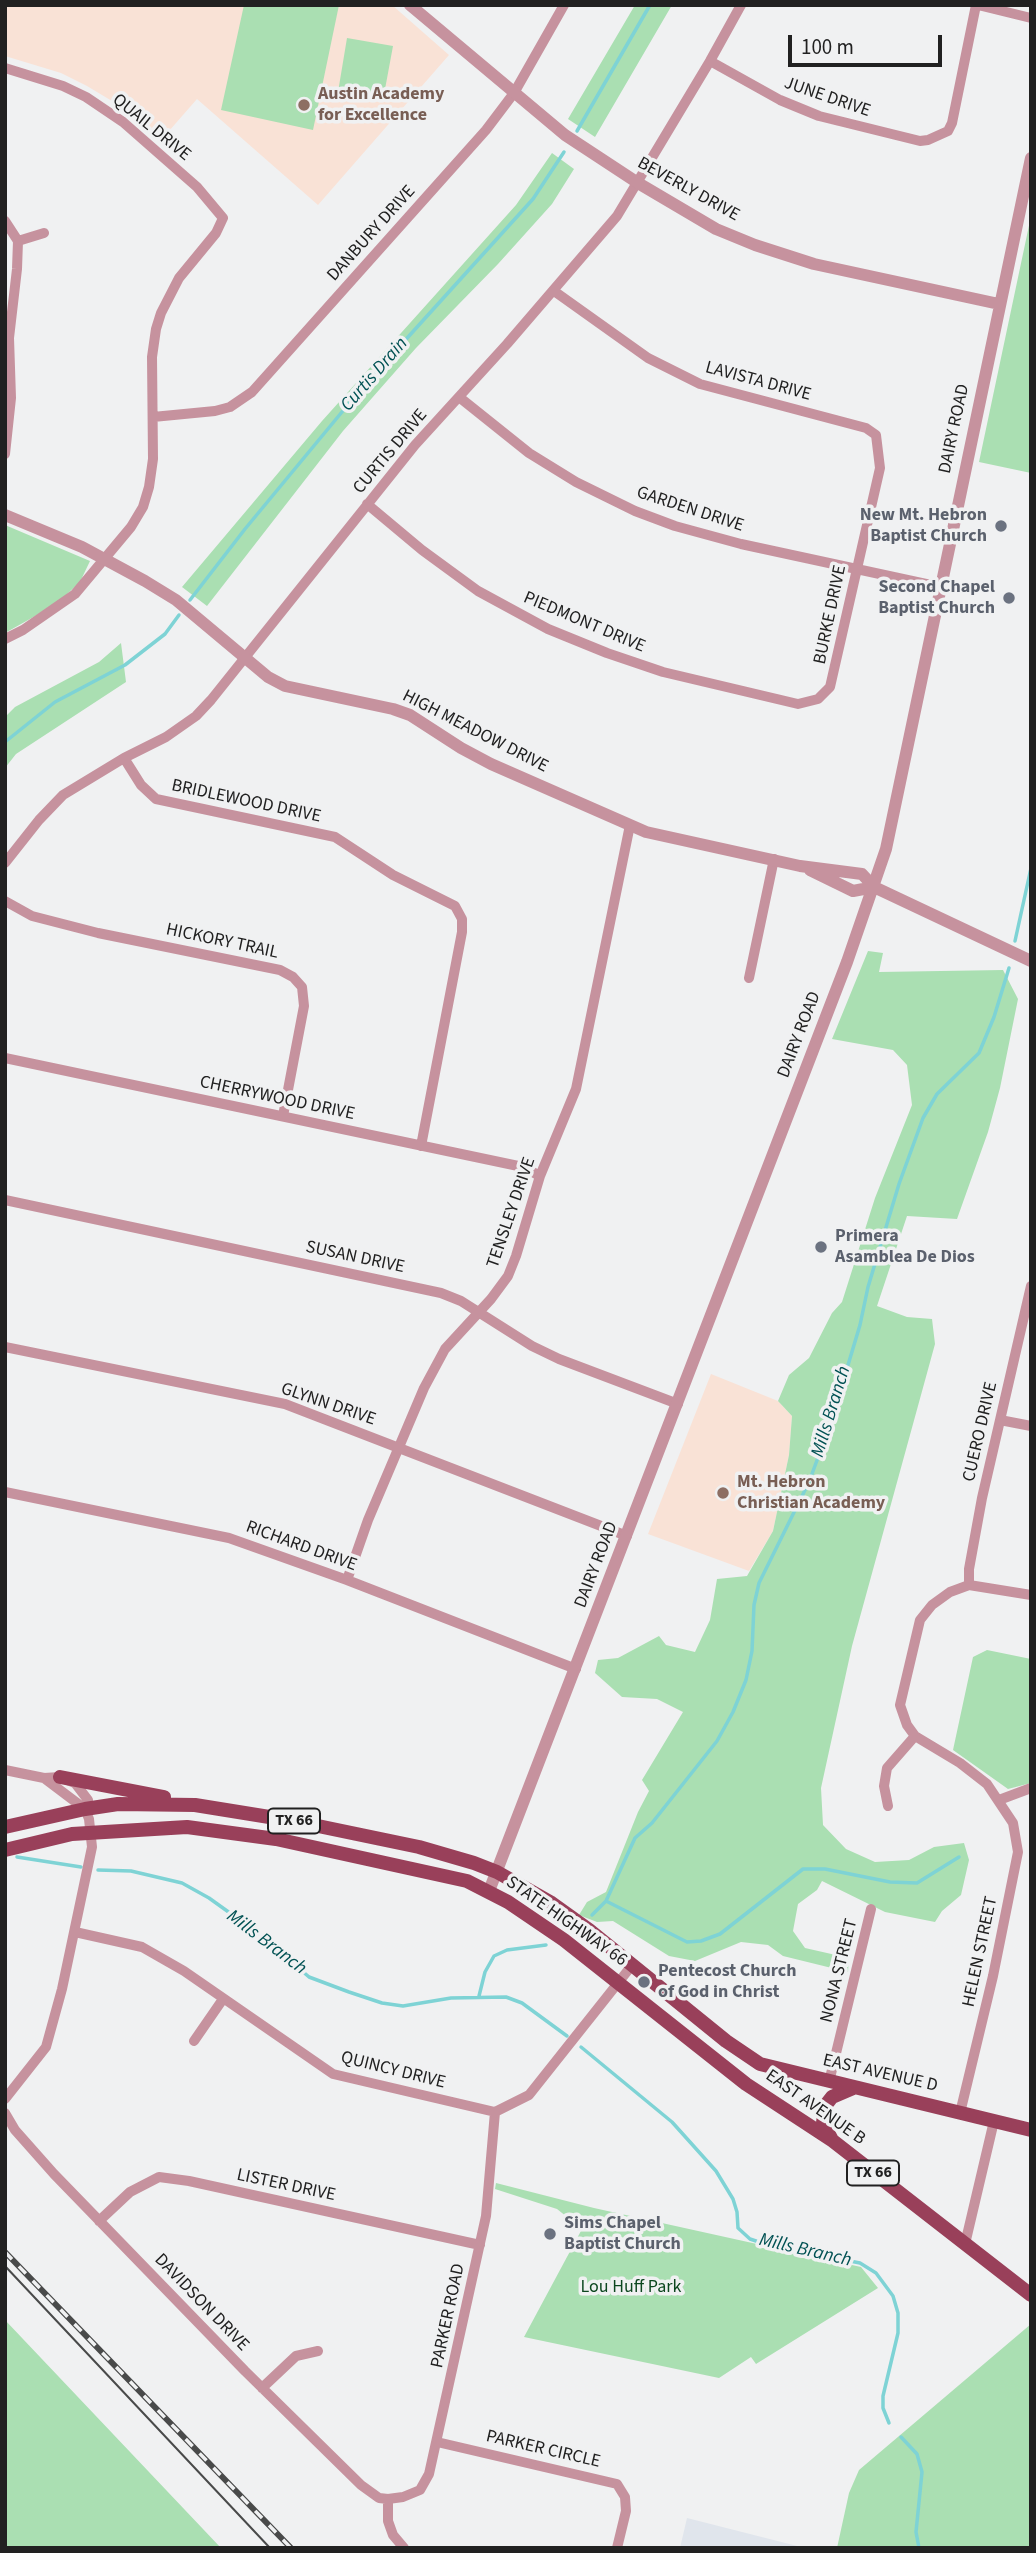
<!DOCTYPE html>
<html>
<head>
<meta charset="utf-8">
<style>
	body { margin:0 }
	#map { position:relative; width:1036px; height:2553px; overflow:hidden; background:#f0f1f2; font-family:"Source Sans 3",sans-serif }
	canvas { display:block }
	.frame { position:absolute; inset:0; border:7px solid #212121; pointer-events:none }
	.scale { position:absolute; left:788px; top:35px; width:154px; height:32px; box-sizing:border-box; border:4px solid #212121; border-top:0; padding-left:9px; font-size:21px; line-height:24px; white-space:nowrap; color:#212121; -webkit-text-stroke:5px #f0f1f2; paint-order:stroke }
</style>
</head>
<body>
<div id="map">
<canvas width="1036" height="2553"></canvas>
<div class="frame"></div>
<div class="scale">100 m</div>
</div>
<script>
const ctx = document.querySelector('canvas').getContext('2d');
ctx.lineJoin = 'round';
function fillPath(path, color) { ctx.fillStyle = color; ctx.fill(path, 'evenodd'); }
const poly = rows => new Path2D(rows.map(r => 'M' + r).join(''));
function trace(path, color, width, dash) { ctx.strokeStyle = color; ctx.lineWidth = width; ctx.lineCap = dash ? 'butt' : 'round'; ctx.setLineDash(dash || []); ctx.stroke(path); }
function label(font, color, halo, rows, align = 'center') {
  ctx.font = font + ' "Source Sans 3",sans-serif'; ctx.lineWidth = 7; ctx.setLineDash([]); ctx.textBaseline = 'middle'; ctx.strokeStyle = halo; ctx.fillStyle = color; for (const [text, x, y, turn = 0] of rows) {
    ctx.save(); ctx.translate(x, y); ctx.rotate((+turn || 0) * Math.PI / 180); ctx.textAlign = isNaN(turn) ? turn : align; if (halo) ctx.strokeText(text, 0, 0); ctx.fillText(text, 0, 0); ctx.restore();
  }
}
const built = poly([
	[687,2518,805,2548,680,2548]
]);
const education = poly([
	[5,5,392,5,449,55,318,205,197,99,162,139,127,110,87,86,61,73,5,56],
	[711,1374,778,1401,792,1416,789,1455,773,1531,749,1571,648,1534]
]);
const green = poly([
	[244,5,339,5,313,130,221,110],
	[635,5,672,5,595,137,568,119],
	[347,38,393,46,383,100,338,92],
	[552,153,574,169,552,204,498,264,416,348,343,431,207,606,182,587,322,421,516,205],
	[1031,216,1031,473,979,462],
	[5,525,90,561,80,582,65,596,37,615,5,633],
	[121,643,126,682,16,754,5,768,5,717,15,707,99,662],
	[868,951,883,953,879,972,1003,970,1018,999,1000,1088,988,1132,957,1219,907,1216,877,1306,907,1317,932,1319,935,1344,852,1646,821,1788,823,1825,846,1849,875,1862,909,1860,934,1847,964,1843,969,1860,961,1895,942,1911,935,1922,885,1912,822,1881,817,1890,798,1904,793,1931,805,1948,849,1958,848,1972,783,1956,768,1945,741,1942,695,1961,669,1956,613,1921,597,1922,579,1915,587,1902,606,1892,638,1812,649,1791,642,1780,683,1712,657,1699,622,1697,595,1673,598,1660,618,1658,659,1636,666,1645,695,1652,710,1620,717,1579,747,1576,773,1531,789,1455,792,1416,778,1401,789,1375,809,1358,832,1313,842,1302,875,1198,912,1105,907,1065,893,1050,832,1039],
	[987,1650,1031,1659,1031,1783,1008,1789,953,1750,973,1657],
	[496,2183,594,2208,861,2267,878,2288,756,2364,751,2357,719,2378,524,2337,582,2229,557,2209,495,2189],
	[5,2320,221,2548,5,2548],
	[1031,2324,1031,2548,837,2548,849,2493,859,2470]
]);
const stream = poly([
	[577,131,650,5],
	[190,600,245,529,361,389,533,199,564,152],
	[5,742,55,702,125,665,165,634,179,615],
	[1015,941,1031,868],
	[17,1857,81,1867],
	[98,1870,131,1871,182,1883,209,1898,262,1936,309,1977,349,1992,382,2003,403,2006,451,1998,506,1997,522,2003,567,2036],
	[606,1901,687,1942,701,1941,720,1934,803,1869,825,1869,890,1882,917,1883,959,1857],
	[592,1915,606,1901,635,1838,652,1823,717,1741,733,1712,746,1680,752,1651,754,1605,759,1583,809,1482,830,1425,860,1325,868,1287,899,1184,923,1118,937,1094,979,1053,994,1017,1009,968],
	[479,1996,485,1972,494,1956,507,1950,546,1945],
	[581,2047,672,2122,716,2171,733,2199,737,2212,738,2228,750,2239,768,2245,860,2263,876,2273,893,2296,898,2313,898,2333,883,2396,883,2408,889,2423],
	[901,2437,917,2454,922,2472,916,2532,919,2548]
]);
const minor = poly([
	[978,5,1031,18],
	[710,61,780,100,819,116,920,141,928,140,948,131,952,123,976,5],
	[5,68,63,86,86,97,123,122,197,187,223,218,216,233,179,278,161,313,156,329,152,357,153,459,149,487,143,507,131,527,75,594,23,630,5,639],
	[5,221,18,241,17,269,9,338,11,398,5,454],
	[18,241,44,233],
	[459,397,529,453,576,482,635,511,675,526,741,544,940,587],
	[153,417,215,411,230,407,252,392,486,130,514,93,564,5],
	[367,504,422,550,478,591,548,629,607,653,663,672,798,704,818,699,830,687,880,468,876,435,866,428,700,384,648,358,554,291],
	[124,758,141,785,156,799,335,837,393,875,455,906,462,919,462,932,421,1146],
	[5,863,39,820,63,795,124,758,166,737,196,716,211,700,415,445,507,344,617,216,710,61,741,5],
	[5,901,32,916,98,933,280,970,293,977,302,987,304,1006,283,1116],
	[749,978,774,859],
	[5,1058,523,1167,540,1176],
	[5,1200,441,1293,461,1301,532,1346,559,1359,678,1404],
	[5,1347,285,1404,627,1536],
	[1000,1420,1031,1426],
	[5,1492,229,1538,347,1580,576,1669],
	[347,1580,368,1520,424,1388,445,1349,491,1299,508,1276,516,1256,540,1176,576,1089,630,825],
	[969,1585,969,1569,982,1498,1031,1286],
	[5,1770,44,1778,60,1777,75,1783,88,1800,85,1809,89,1819,92,1847,62,1989,46,2047,5,2099],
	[44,1778,85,1809],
	[999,1800,1031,1788],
	[888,1806,884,1786,887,1768,915,1736],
	[75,1932,142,1947,184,1971,333,2074,495,2112,529,2095,633,1964],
	[194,2041,223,1999],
	[829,2082,871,1909],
	[5,2113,15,2130,54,2174,245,2371,361,2485,379,2498,388,2499,403,2497,420,2490,429,2474,486,2216,495,2112],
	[960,2113,993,1976,1018,1852,1013,1823,987,1784,960,1763,915,1736,907,1725,900,1705,920,1620,932,1605,950,1592,969,1585,1031,1595],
	[99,2221,130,2192,159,2177,189,2181,480,2245],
	[965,2244,994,2121],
	[262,2388,296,2356,318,2351],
	[437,2442,617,2484,625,2497,626,2511,617,2548],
	[388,2499,388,2521,393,2535,404,2548]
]);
const tertiary = poly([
	[410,5,565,135,638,183,716,229,755,245,814,264,999,304],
	[5,515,82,547,145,581,176,600,268,677,285,686,393,709,410,715,461,748,491,764,646,832,800,866,862,874,874,887,1031,961],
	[810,870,853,891,874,887],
	[489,1891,847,962,886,849,1031,158]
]);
const primary = poly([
	[60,1777,164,1797],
	[5,1827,85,1809,118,1804,195,1805,294,1821,419,1847,474,1863,497,1872,550,1902,589,1930,726,2041,760,2064,1031,2130],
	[5,1850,72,1834,187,1827,276,1839,467,1881,508,1902,564,1940,746,2084,833,2141,1031,2295],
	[832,2140,823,2123,825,2106,832,2097,853,2088]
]);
const tram = poly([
	[5,2266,270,2548]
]);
const rail = poly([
	[5,2252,291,2548]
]);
const markers = [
	[304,105,7,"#8d6e63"],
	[1001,526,7,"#6b7280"],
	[1009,598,7,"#6b7280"],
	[821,1247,7,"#6b7280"],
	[723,1493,7,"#8d6e63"],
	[644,1982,7,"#6b7280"],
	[550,2234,7,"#6b7280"]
];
const shields = [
	[294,1821,52],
	[873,2173,52]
];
const shieldNames = [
	["TX 66",294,1821],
	["TX 66",873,2173]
];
const educationNames = [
	["Austin Academy",318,95],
	["for Excellence",318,116],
	["Mt. Hebron",737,1483],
	["Christian Academy",737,1504]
];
const streetNames = [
	["JUNE DRIVE",827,98,19],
	["QUAIL DRIVE",151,128,39],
	["BEVERLY DRIVE",688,190,29],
	["DANBURY DRIVE",372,234,-48],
	["LAVISTA DRIVE",758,382,15],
	["DAIRY ROAD",955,429,-78],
	["CURTIS DRIVE",391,452,-50],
	["GARDEN DRIVE",690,510,18],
	["BURKE DRIVE",831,615,-78],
	["PIEDMONT DRIVE",584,623,23],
	["HIGH MEADOW DRIVE",475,732,27],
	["BRIDLEWOOD DRIVE",246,802,12],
	["HICKORY TRAIL",222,942,12],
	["DAIRY ROAD",800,1035,-69],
	["CHERRYWOOD DRIVE",277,1099,12],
	["TENSLEY DRIVE",512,1213,-71],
	["SUSAN DRIVE",355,1258,12],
	["GLYNN DRIVE",328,1405,19],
	["CUERO DRIVE",981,1432,-77],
	["RICHARD DRIVE",301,1547,20],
	["DAIRY ROAD",597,1565,-69],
	["STATE HIGHWAY 66",566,1922,35],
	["HELEN STREET",981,1952,-78],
	["NONA STREET",840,1971,-76],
	["QUINCY DRIVE",393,2071,14],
	["EAST AVENUE D",880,2074,13],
	["EAST AVENUE B",815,2108,35],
	["LISTER DRIVE",286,2186,12],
	["DAVIDSON DRIVE",201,2303,46],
	["PARKER ROAD",449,2316,-78],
	["PARKER CIRCLE",543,2450,13]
];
const worshipNames = [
	["New Mt. Hebron",987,516,"right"],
	["Baptist Church",987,537,"right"],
	["Second Chapel",995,588,"right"],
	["Baptist Church",995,609,"right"],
	["Primera",835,1237],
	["Asamblea De Dios",835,1258],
	["Pentecost Church",658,1972],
	["of God in Christ",658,1993],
	["Sims Chapel",564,2224],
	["Baptist Church",564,2245]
];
const parkNames = [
	["Lou Huff Park",631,2288]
];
const waterNames = [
	["Curtis Drain",375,375,-49],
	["Mills Branch",832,1412,-73],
	["Mills Branch",266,1943,37],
	["Mills Branch",805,2251,13]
];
fillPath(built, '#e0e5ec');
fillPath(education, '#f9e2d6');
fillPath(green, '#aadfb2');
trace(stream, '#7ed3d5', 3.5);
trace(minor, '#c6929e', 10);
trace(tertiary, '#c6929e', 12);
trace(primary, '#99405a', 14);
trace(tram, '#494a4a', 2);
trace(rail, '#494a4a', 6);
trace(rail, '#f0f1f2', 3.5, [10]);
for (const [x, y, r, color] of markers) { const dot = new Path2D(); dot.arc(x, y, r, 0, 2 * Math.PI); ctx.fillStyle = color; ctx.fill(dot); trace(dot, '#f0f1f2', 2.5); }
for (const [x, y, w] of shields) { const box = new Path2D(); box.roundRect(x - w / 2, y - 12.5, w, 25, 5); ctx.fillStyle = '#f0f1f2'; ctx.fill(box); trace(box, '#212121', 2); }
label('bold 16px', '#212121', null, shieldNames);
label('bold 18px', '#785e54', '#f0f1f2', educationNames, 'left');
label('18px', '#212121', '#f0f1f2', streetNames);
label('bold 18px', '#5b616d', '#f0f1f2', worshipNames, 'left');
label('18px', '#0c471f', '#f0f1f2', parkNames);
label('italic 19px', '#005153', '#f0f1f2', waterNames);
</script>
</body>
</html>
